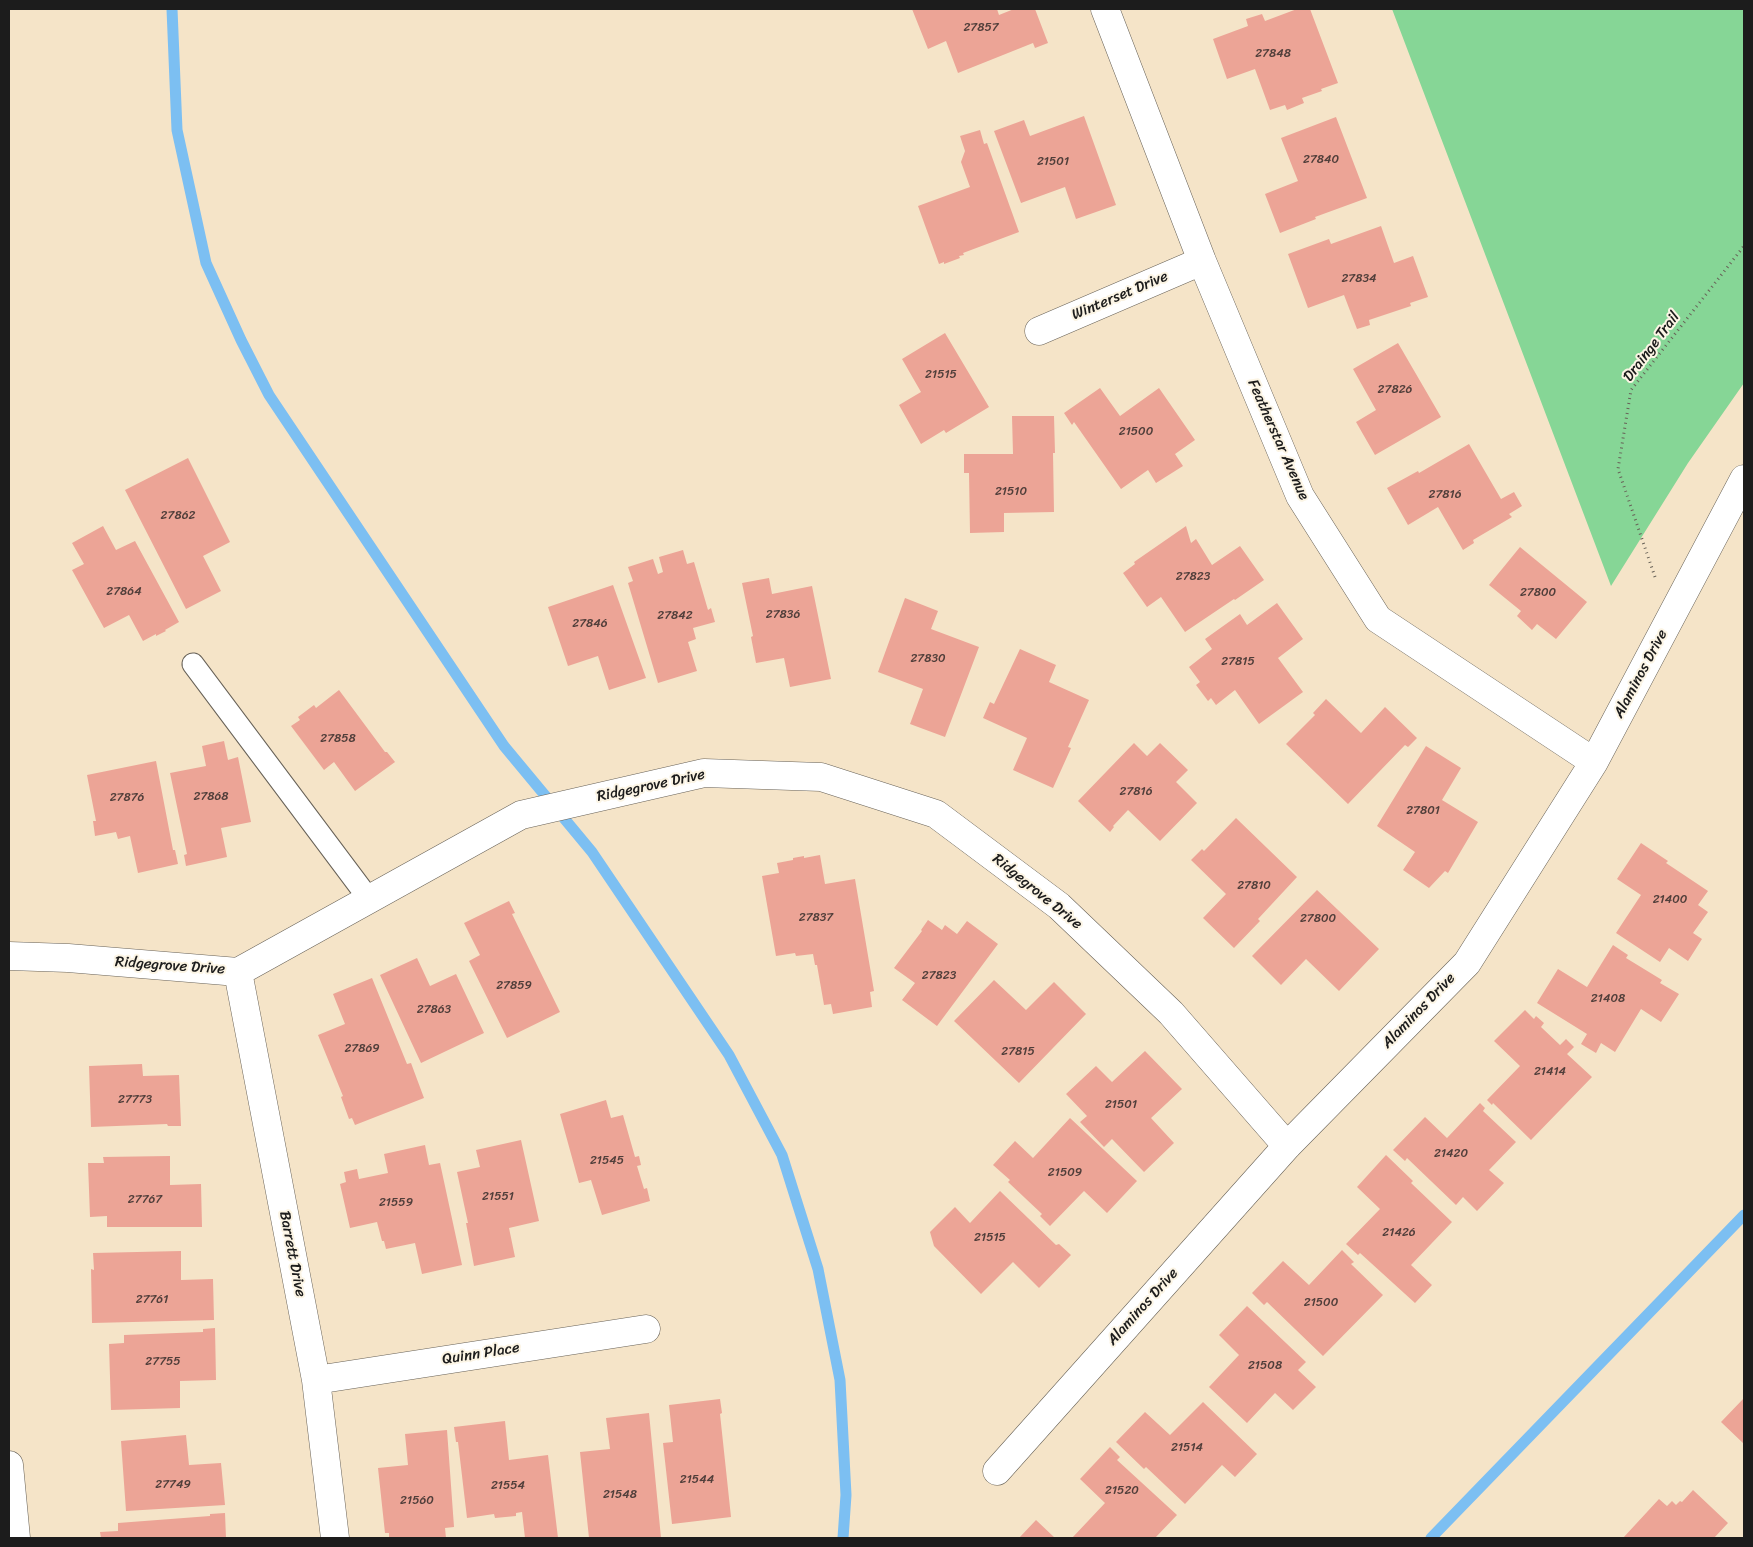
<!DOCTYPE html>
<html>
<head>
<meta charset="utf-8">
<style>
	body { margin:0 }
	#map { position:relative; width:1753px; height:1547px; overflow:hidden; background:#f5e4c8; font-family:Sriracha,sans-serif }
	canvas { display:block }
	.frame { position:absolute; inset:0; border:10px solid #1c1c1c; pointer-events:none }
</style>
</head>
<body>
<div id="map">
<canvas width="1753" height="1547"></canvas>
<div class="frame"></div>
</div>
<script>
const ctx = document.querySelector('canvas').getContext('2d');
ctx.lineJoin = 'round';
function fillPath(path, color) { ctx.fillStyle = color; ctx.fill(path, 'evenodd'); }
const poly = rows => new Path2D(rows.map(r => 'M' + r).join(''));
function trace(path, color, width, dash) { ctx.strokeStyle = color; ctx.lineWidth = width; ctx.lineCap = dash ? 'butt' : 'round'; ctx.setLineDash(dash || []); ctx.stroke(path); }
function label(font, color, halo, rows, align = 'center') {
  ctx.font = font + ' Sriracha,sans-serif'; ctx.lineWidth = 4; ctx.setLineDash([]); ctx.textBaseline = 'middle'; ctx.strokeStyle = halo; ctx.fillStyle = color; for (const [text, x, y, turn = 0] of rows) {
    ctx.save(); ctx.translate(x, y); ctx.rotate((+turn || 0) * Math.PI / 180); ctx.textAlign = isNaN(turn) ? turn : align; if (halo) ctx.strokeText(text, 0, 0); ctx.fillText(text, 0, 0); ctx.restore();
  }
}
const green = poly([
	[1392,9,1744,9,1744,383,1688,463,1611,586]
]);
const stream = poly([
	[172,9,177,130,206,263,241,340,269,395,504,746,592,852,729,1055,782,1155,818,1269,840,1380,846,1495,843,1538],
	[1431,1538,1744,1215]
]);
const building = poly([
	[912,9,997,9,999,15,1014,9,1035,9,1048,43,1035,48,1033,43,958,73,946,41,928,49],
	[1297,9,1310,9,1338,83,1321,89,1322,91,1302,98,1304,103,1287,110,1285,105,1270,110,1255,69,1227,79,1213,39,1248,26,1246,19,1262,14,1265,21],
	[1084,116,1116,205,1076,219,1065,187,1021,203,994,131,1024,120,1030,136],
	[1336,117,1367,198,1315,217,1316,219,1280,233,1265,194,1298,181,1281,138],
	[980,130,984,144,987,143,1019,232,963,253,964,255,959,256,960,258,944,264,944,262,939,264,918,206,970,187,961,162,965,151,960,136],
	[1381,226,1394,263,1413,256,1428,297,1410,303,1411,306,1369,320,1370,325,1357,329,1344,295,1308,308,1288,254,1329,239,1331,244],
	[945,333,989,407,946,433,944,430,921,444,899,405,921,392,902,359],
	[1398,343,1441,417,1375,455,1356,422,1376,410,1353,369],
	[1100,388,1120,416,1159,388,1195,440,1175,454,1183,466,1156,483,1148,470,1121,489,1074,422,1072,425,1064,413],
	[1012,416,1054,416,1055,453,1053,453,1054,512,1004,513,1004,532,970,533,969,473,964,473,964,454,1013,454],
	[1469,444,1501,499,1514,492,1522,506,1509,514,1512,517,1473,540,1474,543,1463,550,1438,507,1408,525,1387,488,1418,471,1419,473],
	[188,458,230,542,203,556,221,591,186,609,125,490],
	[103,526,116,550,135,541,179,622,165,630,166,631,156,636,156,634,143,641,129,615,104,628,72,570,84,564,72,543],
	[1186,526,1191,543,1196,539,1212,565,1240,546,1264,580,1235,600,1234,599,1185,632,1161,597,1147,607,1123,573,1135,564,1134,562],
	[1520,547,1587,602,1556,639,1537,624,1532,630,1517,616,1521,611,1489,585],
	[683,550,687,564,694,562,708,610,711,608,715,622,693,628,696,639,688,642,697,671,658,683,628,583,633,581,628,567,653,559,658,574,663,572,659,557],
	[769,578,772,594,812,586,831,679,790,687,784,658,756,663,751,637,753,636,742,583],
	[613,585,646,678,609,690,598,656,568,666,548,607],
	[905,598,938,611,931,629,979,647,945,737,910,724,923,689,878,672],
	[1277,603,1303,639,1278,658,1303,692,1259,724,1235,690,1216,705,1211,698,1208,701,1196,685,1200,682,1189,667,1212,649,1205,639,1240,614,1247,625],
	[1020,649,1056,665,1049,682,1089,700,1068,747,1071,748,1053,788,1013,770,1027,738,983,718,990,702,994,704],
	[339,690,385,752,387,752,395,762,355,791,334,762,324,770,291,726,300,720,298,717,314,705,316,708],
	[1326,699,1361,733,1385,707,1417,738,1408,747,1405,745,1348,804,1286,744,1315,715,1313,713],
	[224,741,228,760,238,757,251,822,221,828,227,857,186,866,184,855,187,854,170,773,206,766,202,746],
	[1134,743,1147,756,1160,743,1188,770,1176,782,1197,803,1160,841,1128,810,1113,826,1114,827,1110,832,1078,801],
	[1426,746,1461,768,1442,800,1478,822,1448,873,1445,871,1429,888,1403,870,1415,852,1377,826],
	[156,761,173,850,175,850,178,864,138,873,130,836,118,839,116,832,95,836,93,821,96,821,87,775],
	[1236,818,1297,877,1258,919,1260,921,1234,948,1203,918,1226,894,1191,860,1202,849,1204,851],
	[1641,843,1668,861,1666,863,1708,891,1698,905,1708,912,1693,933,1702,939,1688,961,1669,948,1660,962,1616,933,1641,895,1617,879],
	[820,855,825,884,855,879,874,991,870,992,872,1007,833,1014,831,1004,824,1005,817,965,815,965,813,954,796,956,795,953,776,956,762,876,779,873,777,863,793,860,793,858,804,856,804,858],
	[1317,890,1379,949,1339,991,1306,959,1281,985,1252,956],
	[509,901,515,913,512,914,560,1012,507,1038,469,961,480,955,464,923],
	[928,920,942,930,945,925,957,934,967,921,998,944,937,1026,902,1000,915,983,894,968,922,931,921,930],
	[1613,945,1628,955,1626,958,1662,980,1660,983,1679,994,1661,1022,1641,1009,1615,1052,1601,1043,1596,1053,1581,1044,1587,1034,1537,1003,1558,969,1587,987],
	[417,958,430,986,456,974,484,1033,421,1063,380,975],
	[372,978,407,1064,411,1063,424,1098,355,1125,352,1118,349,1119,341,1097,343,1096,318,1035,345,1024,333,994],
	[994,980,1026,1010,1054,982,1086,1014,1019,1083,954,1021],
	[1525,1010,1534,1019,1536,1016,1544,1023,1541,1027,1560,1045,1566,1039,1574,1047,1567,1054,1592,1077,1531,1140,1493,1103,1492,1105,1487,1100,1520,1066,1494,1041],
	[1145,1051,1182,1089,1151,1118,1174,1143,1144,1172,1112,1139,1104,1147,1080,1122,1087,1116,1066,1094,1096,1066,1112,1082],
	[142,1064,143,1076,179,1075,181,1126,168,1126,167,1124,91,1127,89,1066],
	[606,1100,611,1118,623,1115,635,1157,639,1156,641,1165,637,1166,644,1189,647,1188,650,1201,602,1215,591,1180,579,1183,560,1114],
	[1480,1103,1485,1108,1483,1111,1516,1142,1489,1170,1504,1183,1477,1211,1463,1197,1456,1205,1407,1158,1405,1161,1393,1150,1425,1117,1447,1138],
	[1070,1118,1137,1181,1107,1213,1084,1191,1050,1226,1040,1216,1042,1214,1008,1182,1010,1180,993,1165,1015,1141,1033,1158],
	[521,1140,539,1221,509,1228,515,1257,474,1266,466,1223,468,1223,457,1172,480,1167,476,1150],
	[425,1145,429,1165,440,1163,462,1265,422,1274,415,1243,386,1249,384,1241,382,1241,377,1222,350,1228,340,1184,346,1182,344,1172,357,1169,359,1179,388,1173,384,1154],
	[1386,1155,1413,1181,1411,1183,1452,1222,1411,1265,1432,1285,1415,1303,1360,1253,1358,1255,1346,1244,1380,1209,1357,1187],
	[170,1156,170,1185,201,1184,202,1227,107,1227,107,1216,90,1217,88,1163,104,1163,103,1157],
	[1000,1191,1056,1245,1059,1244,1071,1255,1039,1288,1013,1262,981,1294,934,1246,930,1232,955,1207,970,1223],
	[1342,1250,1354,1262,1351,1264,1383,1295,1323,1356,1267,1302,1264,1305,1252,1293,1283,1261,1309,1285],
	[181,1251,181,1280,213,1279,214,1320,92,1323,91,1269,94,1270,93,1253],
	[1247,1306,1306,1362,1298,1370,1316,1387,1293,1410,1275,1393,1247,1423,1209,1387,1239,1355,1219,1335],
	[215,1328,216,1380,180,1381,180,1408,111,1410,109,1344,124,1343,124,1335,203,1332,203,1329],
	[1744,1398,1744,1444,1721,1422],
	[720,1399,722,1413,720,1414,731,1517,672,1524,663,1443,673,1442,669,1405],
	[1203,1402,1257,1454,1235,1477,1222,1465,1185,1504,1146,1467,1144,1469,1116,1442,1145,1412,1170,1435],
	[649,1413,661,1538,589,1538,580,1452,610,1449,606,1418],
	[505,1421,509,1460,548,1455,558,1538,525,1538,522,1512,516,1513,516,1516,495,1518,494,1514,467,1518,458,1442,456,1442,454,1427],
	[447,1430,454,1527,445,1528,446,1538,389,1538,389,1533,385,1533,378,1468,408,1465,405,1434],
	[186,1435,189,1465,221,1463,225,1505,126,1511,121,1441],
	[1110,1447,1120,1457,1117,1460,1177,1515,1155,1538,1072,1538,1105,1503,1080,1479],
	[1693,1490,1728,1523,1714,1538,1623,1538,1659,1499,1667,1506,1672,1501,1676,1505,1680,1501,1682,1502],
	[225,1513,226,1538,101,1538,100,1532,118,1531,118,1523,210,1516,210,1514],
	[1036,1520,1055,1538,1019,1538]
]);
const path = poly([
	[1655,577,1618,469,1631,390,1744,246]
]);
const lane = poly([
	[193,664,369,899]
]);
const street = poly([
	[1105,9,1202,261,1300,496,1378,619,1594,762],
	[1039,331,1202,261],
	[9,956,68,958,238,972,521,815,704,773,821,777,936,814,1059,906,1171,1013,1287,1146],
	[238,972,316,1380,335,1538],
	[316,1380,646,1329],
	[997,1471,1287,1146,1467,963,1594,762,1744,479]
]);
const secondary = poly([
	[9,1465,16,1538]
]);
const numberNames = [
	["27857",981,28],
	["27848",1273,54],
	["27840",1321,160],
	["21501",1053,162],
	["27834",1359,279],
	["21515",941,375],
	["27826",1395,390],
	["21500",1136,432],
	["21510",1011,492],
	["27816",1445,495],
	["27862",178,516],
	["27823",1193,577],
	["27864",124,592],
	["27800",1538,593],
	["27836",783,615],
	["27842",675,616],
	["27846",590,624],
	["27830",928,659],
	["27815",1238,662],
	["27858",338,739],
	["27816",1136,792],
	["27868",211,797],
	["27876",127,798],
	["27801",1423,811],
	["27810",1254,886],
	["21400",1670,900],
	["27837",816,918],
	["27800",1318,919],
	["27823",939,976],
	["27859",514,986],
	["21408",1608,999],
	["27863",434,1010],
	["27869",362,1049],
	["27815",1018,1052],
	["21414",1550,1072],
	["27773",135,1100],
	["21501",1121,1105],
	["21420",1451,1154],
	["21545",607,1161],
	["21509",1065,1173],
	["21551",498,1197],
	["27767",145,1200],
	["21559",396,1203],
	["21426",1399,1233],
	["21515",990,1238],
	["27761",152,1300],
	["21500",1321,1303],
	["27755",163,1362],
	["21508",1265,1366],
	["21514",1187,1448],
	["21544",697,1480],
	["27749",173,1485],
	["21554",508,1486],
	["21520",1122,1491],
	["21548",620,1495],
	["21560",417,1501]
];
const streetNames = [
	["Winterset Drive",1120,296,-23],
	["Drainge Trail",1652,347,-53],
	["Featherstar Avenue",1278,440,66],
	["Alaminos Drive",1641,674,-62],
	["Ridgegrove Drive",651,786,-12],
	["Ridgegrove Drive",1037,892,39],
	["Ridgegrove Drive",170,966,4],
	["Alaminos Drive",1419,1011,-46],
	["Barrett Drive",292,1254,79],
	["Alaminos Drive",1143,1307,-48],
	["Quinn Place",481,1354,-9]
];
fillPath(green, '#86d696');
trace(stream, '#7cbff2', 11);
fillPath(building, '#eca496');
trace(lane, '#686258', 23);
trace(street, '#686258', 29);
trace(secondary, '#686258', 29);
trace(path, '#686258', 3, [1, 4]);
trace(lane, '#fff', 21);
trace(street, '#fff', 28);
trace(secondary, '#fff', 28);
label('12px', '#503e3a', null, numberNames);
label('15px', '#1c1c1c', '#fcf5e5', streetNames);
</script>
</body>
</html>
